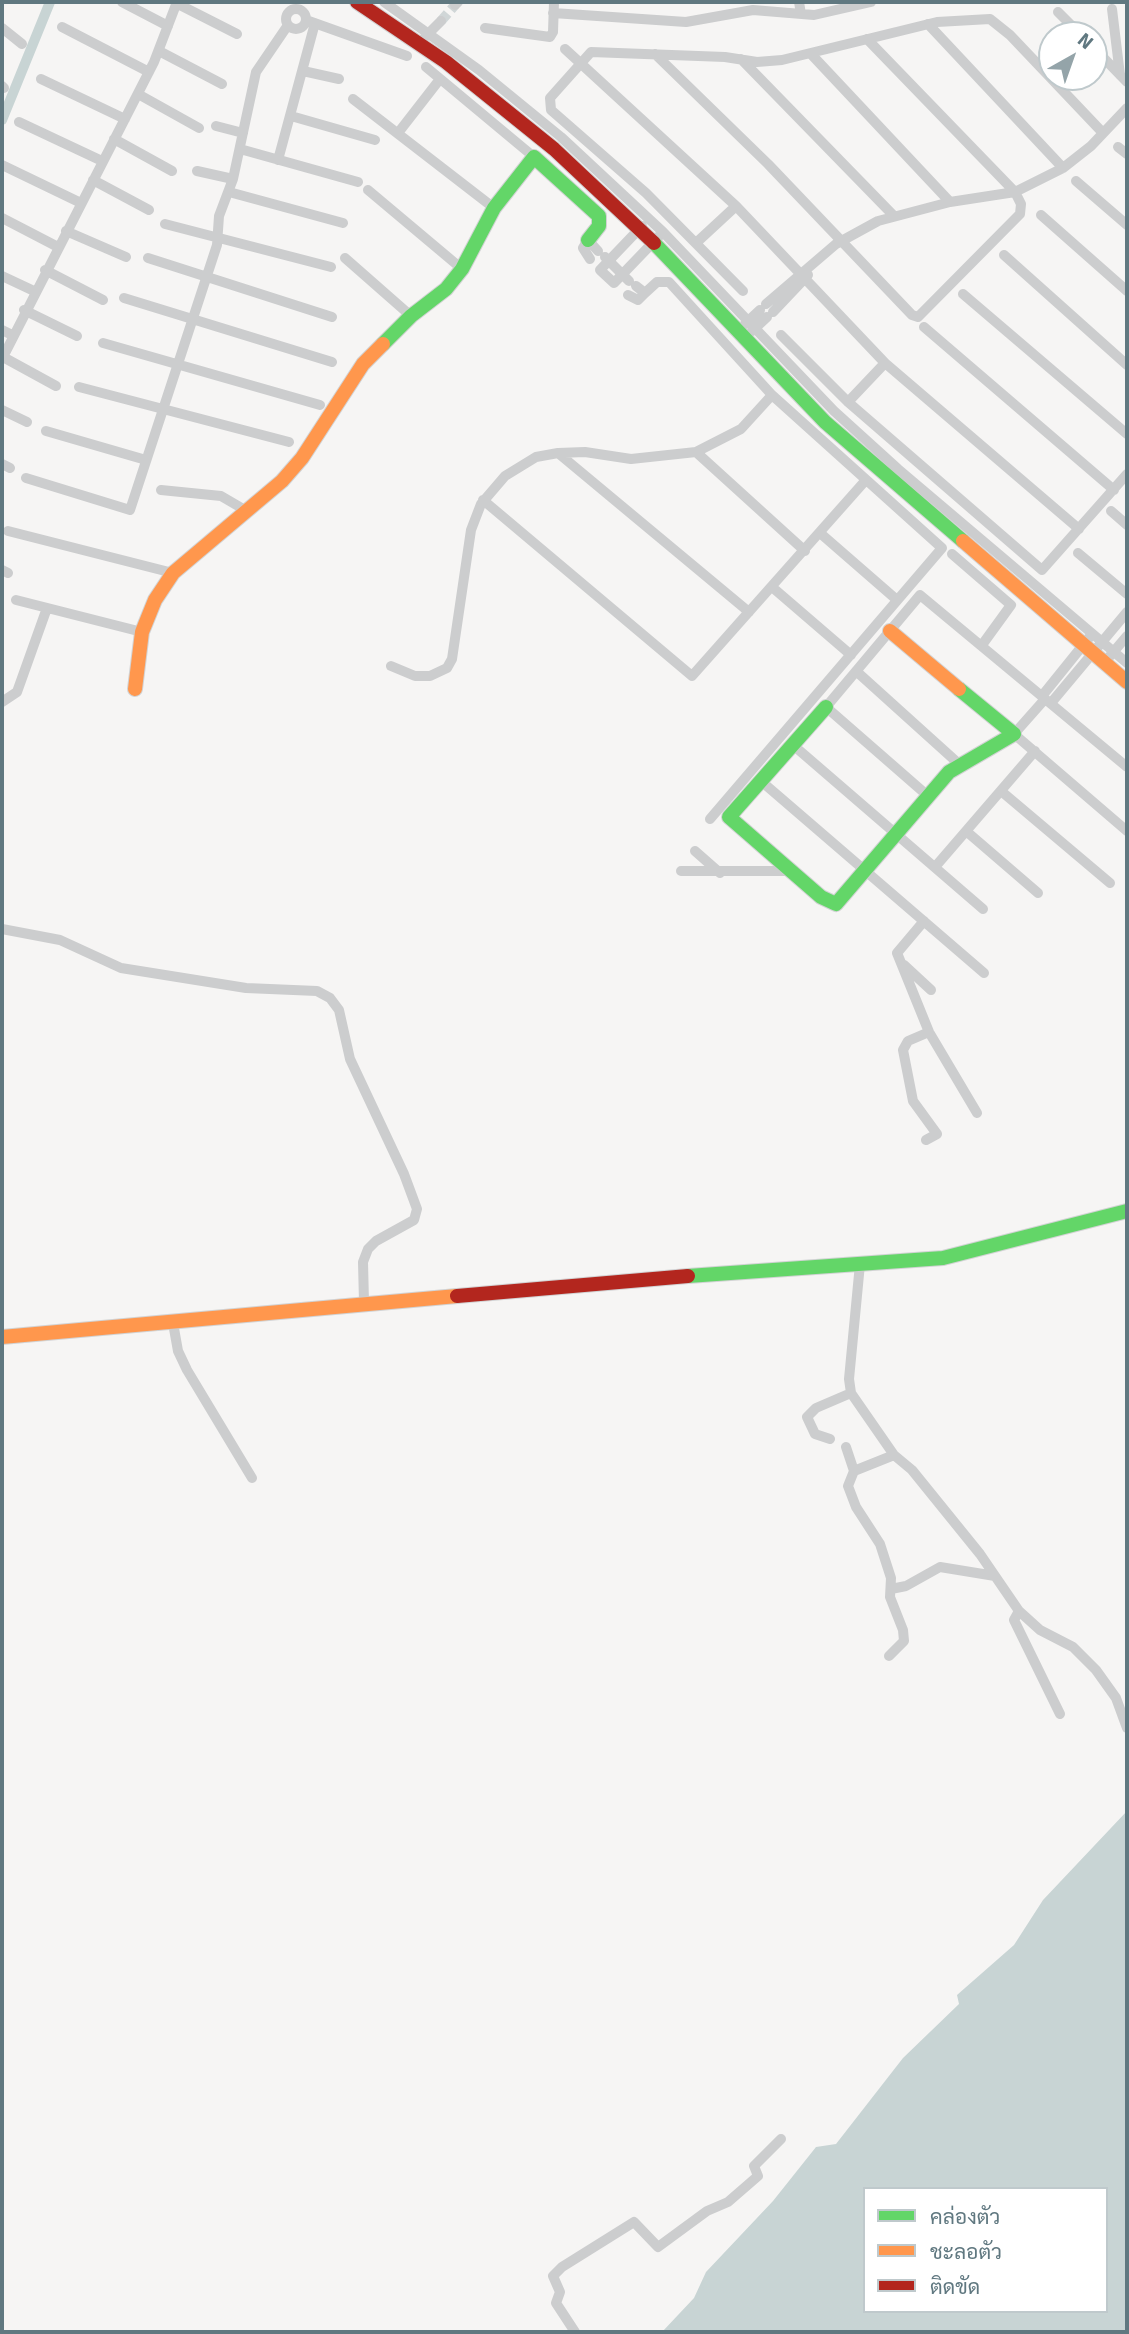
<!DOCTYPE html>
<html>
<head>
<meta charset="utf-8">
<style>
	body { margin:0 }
	#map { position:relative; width:1129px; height:2334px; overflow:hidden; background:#f6f5f4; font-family:Signika,Sarabun,sans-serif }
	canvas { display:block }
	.frame { position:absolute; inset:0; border:4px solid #607880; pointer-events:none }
	.legend { position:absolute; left:863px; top:2187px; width:245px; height:126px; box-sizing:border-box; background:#fff; border:2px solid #bfc9cc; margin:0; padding:9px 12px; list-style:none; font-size:21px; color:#607880 }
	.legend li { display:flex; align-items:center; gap:14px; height:35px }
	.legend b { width:35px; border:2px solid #bfc9cc }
	.north { position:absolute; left:1038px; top:21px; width:70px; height:70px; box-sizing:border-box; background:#fff; border:2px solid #bfc9cc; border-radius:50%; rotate:40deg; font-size:19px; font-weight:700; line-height:28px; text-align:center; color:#607880 }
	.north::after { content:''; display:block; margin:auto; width:24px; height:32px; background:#94a4a9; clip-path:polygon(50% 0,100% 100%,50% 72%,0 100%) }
</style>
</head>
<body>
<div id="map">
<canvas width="1129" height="2334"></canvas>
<div class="frame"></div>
<ul class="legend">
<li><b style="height:9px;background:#63d668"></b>คล่องตัว</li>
<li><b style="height:9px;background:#ff974d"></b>ชะลอตัว</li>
<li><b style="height:9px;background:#b3261e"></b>ติดขัด</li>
</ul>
<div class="north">N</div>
</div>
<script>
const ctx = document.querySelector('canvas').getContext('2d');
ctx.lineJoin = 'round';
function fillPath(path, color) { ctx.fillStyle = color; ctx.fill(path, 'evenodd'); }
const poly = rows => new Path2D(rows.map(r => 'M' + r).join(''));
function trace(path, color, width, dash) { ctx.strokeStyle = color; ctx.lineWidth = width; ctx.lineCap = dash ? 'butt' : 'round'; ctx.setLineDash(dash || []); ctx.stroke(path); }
const water = poly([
	[1127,1811,1127,2332,662,2332,694,2298,706,2272,773,2201,816,2147,836,2144,903,2058,959,2004,957,1995,1014,1945,1043,1900],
	[865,2189,1106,2189,1106,2311,865,2311]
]);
const canal = poly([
	[2,120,50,2]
]);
const streetTunnel = poly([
	[441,21,455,5]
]);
const street = poly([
	[122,2,168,26],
	[384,2,479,70,561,137,663,232,834,411,898,469,1127,663],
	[799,2,801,14],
	[176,3,237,34],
	[455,5,458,2],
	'286 19a10 10 0 1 1 20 0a10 10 0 1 1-20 0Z',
	[1112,9,1120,75],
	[1058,12,1081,35],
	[553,13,686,22,753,10,814,15,871,2],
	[306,20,407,56],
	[928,24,1063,168],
	[62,27,149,72],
	[2,28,22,44],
	[485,28,550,37,553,32,554,2],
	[425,37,441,21],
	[1094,48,1127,82],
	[565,49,736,206,885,363,1079,529],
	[159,51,222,84],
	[655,54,768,164,912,315,918,317,1020,214,1021,204,1015,192,867,39],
	[811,54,950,202],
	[741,59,893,215],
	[426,67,534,157],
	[303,71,339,79],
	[41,79,125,119],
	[2,86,4,88],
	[138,94,199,128],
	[353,99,494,208],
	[291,116,375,140],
	[19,122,102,161],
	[216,126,243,133],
	[398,133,440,79],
	[114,139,172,171],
	[1118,147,1127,154],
	[240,149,358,182],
	[278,160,315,23],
	[2,165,81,203],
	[197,171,233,179],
	[93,180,149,210],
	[1076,181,1127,225],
	[368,190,462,269],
	[229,192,343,223],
	[1041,215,1127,291],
	[2,218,58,247],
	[165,224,331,267],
	[642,226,600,270,614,283,663,232],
	[66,231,126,257],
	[696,243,736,206],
	[1004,255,1127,365],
	[605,257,629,281],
	[148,258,332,317],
	[345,258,411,316],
	[590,259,583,248,588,240,598,251],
	[45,270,103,300],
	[2,276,34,291],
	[743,291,646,193,551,110,550,98,591,52,725,57,757,62,782,60,937,22,990,19,1010,35,1103,133],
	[645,293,657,282,669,282,772,395,942,548,710,819],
	[963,294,1127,434],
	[628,295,638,300,645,293,636,286],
	[124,298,332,362],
	[766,304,836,244,878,221,950,202,1015,192,1063,168,1091,146,1127,108],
	[24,310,77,336],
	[773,312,808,275],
	[745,324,760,310],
	[924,327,1114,490],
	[2,330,12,335],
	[752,331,767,317],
	[781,335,848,402,1042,570,1127,474],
	[103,343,320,405],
	[3,357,56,386],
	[2,359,154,62,177,2],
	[79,387,289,442],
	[772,395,741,429,696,452,805,551],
	[848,402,885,363],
	[2,410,27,422],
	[46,431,146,460],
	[558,453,749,612],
	[2,464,10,468],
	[26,478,130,510,217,245,219,216,233,179,256,72,288,25],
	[161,490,221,496,245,510],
	[483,500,692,676,865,481],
	[1111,511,1127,525],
	[8,531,173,573],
	[820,533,897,600],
	[1078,553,1127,594],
	[952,554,1011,605,982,645],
	[2,570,8,573],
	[772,587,851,655],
	[16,600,142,632],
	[1104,663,1127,636],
	[391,666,415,676,430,676,447,668,452,659,471,530,481,504,505,476,536,457,558,453,585,452,631,459,696,452],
	[856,671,959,764],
	[1042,696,1092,634],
	[1045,699,1014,734,1127,831],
	[2,702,17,692,47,608],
	[1051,703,1127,612],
	[793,745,983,909],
	[761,781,984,973],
	[1001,791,1110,883],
	[928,796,826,707,920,595,1127,767],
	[966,831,1038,893],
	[695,851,720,873],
	[935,867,1035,751],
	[681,871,791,871],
	[924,921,897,953,929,1032,977,1113],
	[2,929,60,940,121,968,246,988,317,991,330,998,339,1010,350,1059,404,1174,417,1209,414,1220,376,1241,368,1249,363,1262,364,1302],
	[904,965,931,990],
	[926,1140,937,1134,913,1101,903,1050,908,1041,929,1032],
	[860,1264,849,1379,851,1393,894,1455,912,1470,980,1554,1019,1611,1040,1630,1073,1647,1096,1670,1116,1698,1127,1728],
	[173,1323,178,1351,187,1370,252,1478],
	[830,1439,815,1434,807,1417,816,1408,851,1393],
	[846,1447,854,1471,894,1455],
	[854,1471,848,1486,856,1507,880,1544,891,1578,890,1597,903,1630,904,1641,889,1656],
	[891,1589,906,1586,940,1567,995,1576],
	[1019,1611,1014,1620,1060,1714],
	[575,2332,556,2303,560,2292,553,2276,562,2267,634,2222,658,2247,707,2211,728,2202,758,2176,754,2166,781,2139]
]);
const fast = poly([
	[654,243,825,422,963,541],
	[383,344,411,316,446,289,462,269,494,208,534,157,599,216,599,226,588,240],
	[826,707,729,817,821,897,836,904,949,772,1014,734,959,689],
	[688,1276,943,1258,1127,1211]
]);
const slow = poly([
	[963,541,1127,682],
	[890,631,959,689],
	[135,689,142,632,155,600,173,573,282,481,302,458,363,364,383,344],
	[2,1337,457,1296]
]);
const jam = poly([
	[357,2,446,62,554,149,654,243],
	[457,1296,688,1276]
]);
fillPath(water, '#c8d4d4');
trace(canal, '#c8d4d4', 10);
trace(streetTunnel, '#d0d6d7', 10, [10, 5]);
trace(fast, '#d2d3d4', 16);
trace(slow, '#d2d3d4', 16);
trace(jam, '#d2d3d4', 16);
trace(street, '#cccdce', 10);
trace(fast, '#63d668', 14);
trace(slow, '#ff974d', 14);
trace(jam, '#b3261e', 14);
</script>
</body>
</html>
